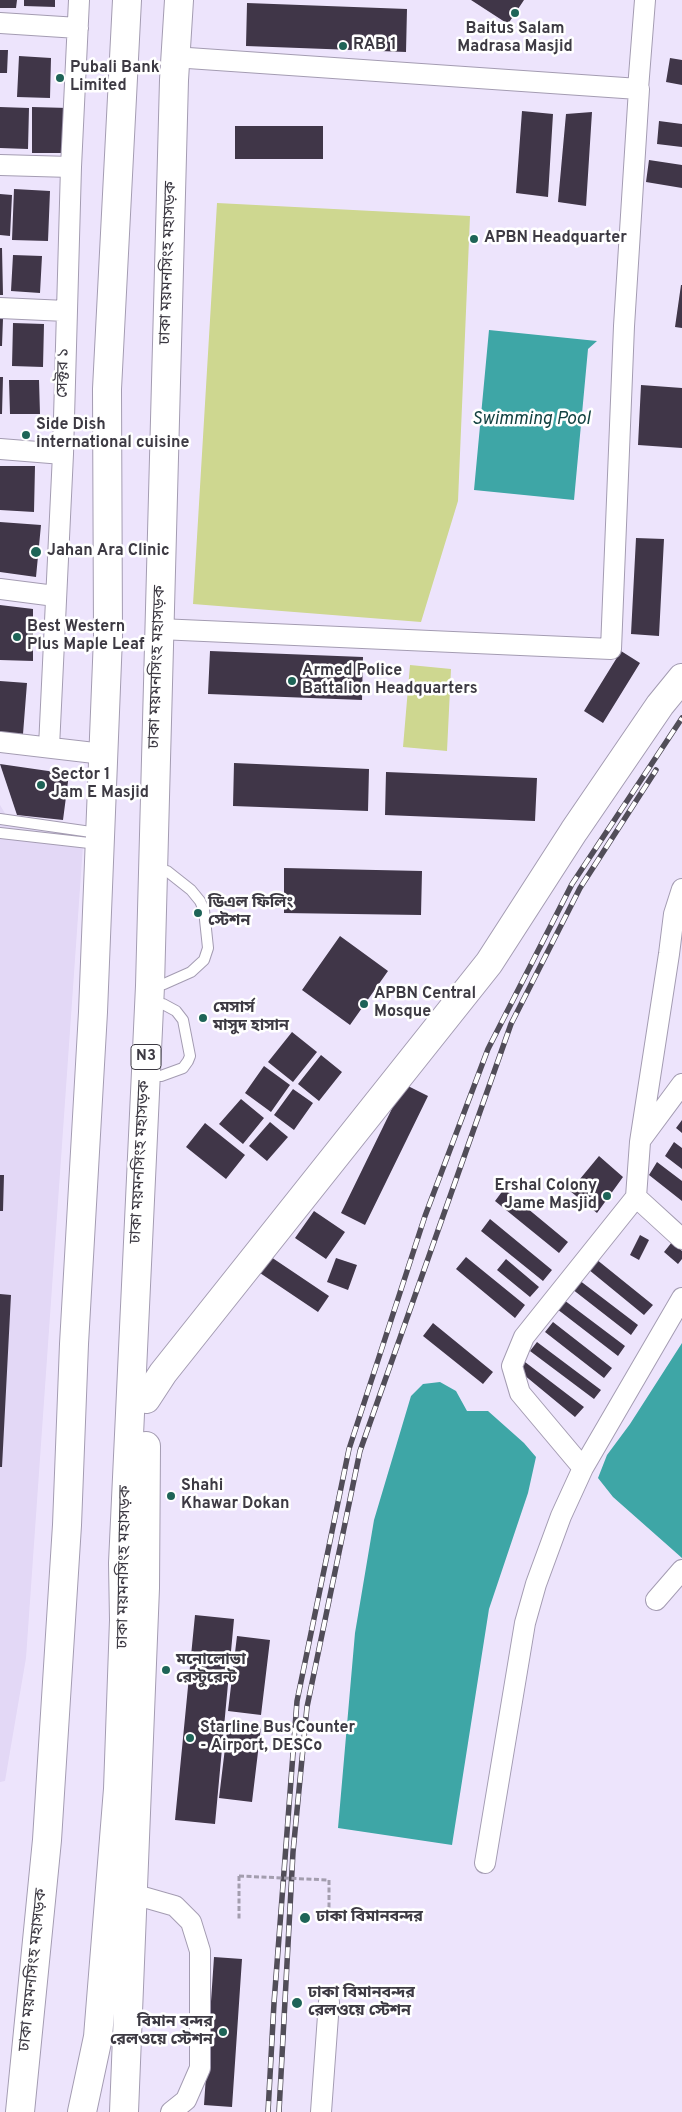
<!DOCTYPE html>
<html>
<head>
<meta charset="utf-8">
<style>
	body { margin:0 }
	canvas { display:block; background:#ede4fc }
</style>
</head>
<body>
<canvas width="682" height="2112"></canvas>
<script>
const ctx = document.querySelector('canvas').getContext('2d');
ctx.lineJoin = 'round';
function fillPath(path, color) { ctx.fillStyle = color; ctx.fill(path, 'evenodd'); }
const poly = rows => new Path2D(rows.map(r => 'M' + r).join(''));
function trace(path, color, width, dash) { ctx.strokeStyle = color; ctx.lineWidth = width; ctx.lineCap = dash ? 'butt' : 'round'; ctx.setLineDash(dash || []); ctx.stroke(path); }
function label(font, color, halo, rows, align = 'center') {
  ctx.font = font + ' Overpass,"Noto Sans Bengali",sans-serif'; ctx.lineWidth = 5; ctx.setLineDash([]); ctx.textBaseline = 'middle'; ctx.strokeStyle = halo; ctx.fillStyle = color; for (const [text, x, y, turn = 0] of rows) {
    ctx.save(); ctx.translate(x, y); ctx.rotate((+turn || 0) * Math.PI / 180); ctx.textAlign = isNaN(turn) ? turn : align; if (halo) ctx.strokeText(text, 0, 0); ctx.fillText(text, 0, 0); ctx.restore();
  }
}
const built = poly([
	[0,805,9,820,84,831,26,1658,5,1781,0,1782]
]);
const green = poly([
	[217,203,470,216,458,501,421,622,193,604],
	[410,665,451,669,447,751,403,747]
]);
const water = poly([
	[489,330,597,341,588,349,574,500,474,490],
	[682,1343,682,1558,613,1497,598,1478,607,1455,630,1424],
	[440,1382,456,1391,467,1411,488,1411,524,1443,536,1457,528,1493,489,1609,452,1845,338,1828,355,1633,374,1520,411,1396,423,1384]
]);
const building = poly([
	[0,0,17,0,16,8,0,8],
	[24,0,55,0,55,7,24,6],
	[471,0,524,0,508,24],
	[247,3,407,9,406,52,246,46],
	[0,50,8,50,7,73,0,73],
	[19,56,51,58,50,98,17,97],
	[670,58,682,60,682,85,666,82],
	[0,107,29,108,28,149,0,148],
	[32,107,68,108,68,153,32,153],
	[522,111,553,114,548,197,516,193],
	[592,112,586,206,558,202,566,114],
	[659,121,682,124,682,147,657,144],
	[235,126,323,126,323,159,235,159],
	[649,160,682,165,682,188,646,182],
	[14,189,50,191,48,241,12,240],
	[0,194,12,195,10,236,0,235],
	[0,248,2,248,3,295,0,295],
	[13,255,42,256,40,293,11,291],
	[681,285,682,285,682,328,675,327],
	[0,319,3,319,2,346,0,346],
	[13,323,44,324,43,367,12,366],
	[0,377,3,377,2,414,0,414],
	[9,380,39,380,40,414,10,414],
	[641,385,682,388,682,448,638,445],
	[0,466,35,466,34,512,0,510],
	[0,522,41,525,36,577,0,572],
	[636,538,664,539,659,636,631,634],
	[0,605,33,609,33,661,0,660],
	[210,651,363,657,362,700,208,694],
	[621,651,640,663,603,723,584,711],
	[0,681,27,683,23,734,0,732],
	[234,763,369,769,368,811,233,806],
	[0,764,69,774,63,820,17,815],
	[386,772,537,778,535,821,385,815],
	[284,868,422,871,421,915,284,913],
	[340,936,388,971,350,1025,302,990],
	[292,1032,317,1052,293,1082,268,1062],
	[321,1055,342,1072,319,1101,298,1084],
	[264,1066,290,1085,271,1112,245,1093],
	[404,1084,428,1096,365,1225,341,1213],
	[293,1089,313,1103,294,1130,274,1115],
	[241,1099,264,1118,243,1144,219,1124],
	[682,1120,682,1133,676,1128],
	[270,1122,288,1137,267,1161,249,1146],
	[205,1123,245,1155,226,1179,186,1147],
	[674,1142,682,1148,682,1169,665,1156],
	[599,1156,623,1177,597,1213,570,1191],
	[657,1162,682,1181,682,1201,649,1175],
	[0,1175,4,1175,3,1211,0,1211],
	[504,1189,568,1242,559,1253,495,1201],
	[314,1211,345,1232,326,1259,295,1238],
	[490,1219,552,1270,543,1281,481,1231],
	[640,1235,649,1240,639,1260,630,1255],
	[672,1242,682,1251,682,1259,678,1264,664,1252],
	[591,1255,653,1305,644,1315,583,1265],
	[271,1257,329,1296,318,1312,260,1273],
	[466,1257,525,1305,515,1318,456,1269],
	[336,1258,357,1265,348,1290,327,1282],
	[506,1259,539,1287,530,1297,497,1270],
	[579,1280,638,1325,631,1335,572,1289],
	[0,1294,11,1295,2,1467,0,1467],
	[564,1300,625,1346,618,1356,557,1309],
	[553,1322,612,1368,604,1378,545,1332],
	[433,1323,493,1372,483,1384,423,1336],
	[537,1342,601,1390,594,1399,530,1351],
	[525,1362,584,1407,575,1417,518,1370],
	[195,1615,234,1619,215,1824,175,1820],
	[237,1636,270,1640,261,1715,228,1711],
	[228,1723,261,1727,252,1802,219,1798],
	[214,1957,242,1959,232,2107,204,2105]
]);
const path = poly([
	[239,1876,239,1921],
	[329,1880,329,1924]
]);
const lane = poly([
	[0,819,98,833],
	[0,833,98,844],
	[152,986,164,984,191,972,204,960,208,948,204,910,200,901,191,890,167,871,155,868],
	[147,1076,161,1076,183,1068,188,1061,190,1056,183,1020,176,1011,163,1004,150,1004]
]);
const street = poly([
	[0,23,78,28],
	[0,165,71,167],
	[0,308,66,311],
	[0,449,63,454],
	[0,589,55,596],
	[159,629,611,649,624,326,639,89,188,58,638,89,645,0],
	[0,742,103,754],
	[49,747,63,454,71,167,79,0],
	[682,889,674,914,669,954,640,1142,636,1197,682,1239],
	[642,1138,682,1084],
	[583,1468,682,1298],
	[656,1600,682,1570],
	[485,1863,525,1623,536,1584,561,1516,583,1468,520,1393,512,1366,524,1337,636,1197],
	[133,1894,175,1906,191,1922,200,1951,200,2068,186,2100,171,2112],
	[321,2112,329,2002]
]);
const secondary = poly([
	[146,1399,163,1373,489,963,574,831,660,705,682,678]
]);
const highway = poly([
	[20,2112,47,1840,67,1525,74,1344,93,1012,108,637,107,389,127,0],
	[82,2112,98,2037,118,1789,124,1620,123,1563,150,986,174,80,179,0],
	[124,2112,145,1588,146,1446]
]);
const rail = poly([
	[268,2112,274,2003,297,1701,349,1449,425,1216,488,1049,572,884,682,718],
	[279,2112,293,1852,307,1707,360,1451,511,1024,580,888,656,770]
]);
const pathBridge = poly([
	[239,1876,329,1880]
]);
const markers = [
	[515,13,5,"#1e6457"],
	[343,46,5,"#1e6457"],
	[60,78,5,"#1e6457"],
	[474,239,5,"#1e6457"],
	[26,435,5,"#1e6457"],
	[36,552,6,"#1e6457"],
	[17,637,5,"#1e6457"],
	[292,681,5,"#1e6457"],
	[41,785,5,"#1e6457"],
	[198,913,5,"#1e6457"],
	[364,1004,5,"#1e6457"],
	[203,1018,5,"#1e6457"],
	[607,1196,5,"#1e6457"],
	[171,1496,5,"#1e6457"],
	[166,1670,5,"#1e6457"],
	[190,1738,5,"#1e6457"],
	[305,1918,6,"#1e6457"],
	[297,2003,6,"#1e6457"],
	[223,2032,5,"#1e6457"]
];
const shields = [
	[146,1057,30]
];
const shieldNames = [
	["N3",146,1057]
];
const poiNames = [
	["Baitus Salam",515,30,"center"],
	["Madrasa Masjid",515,48,"center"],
	["RAB 1",353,46],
	["Pubali Bank",70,69],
	["Limited",70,87],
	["APBN Headquarter",484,239],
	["Side Dish",36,426],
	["international cuisine",36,444],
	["Jahan Ara Clinic",47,552],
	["Best Western",27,628],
	["Plus Maple Leaf",27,646],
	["Armed Police",302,672],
	["Battalion Headquarters",302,690],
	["Sector 1",51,776],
	["Jam E Masjid",51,794],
	["ডিএল ফিলিং",208,904],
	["স্টেশন",208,922],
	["APBN Central",374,995],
	["Mosque",374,1013],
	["মেসার্স",213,1009],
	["মাসুদ হাসান",213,1027],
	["Ershal Colony",597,1187,"right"],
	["Jame Masjid",597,1205,"right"],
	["Shahi",181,1487],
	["Khawar Dokan",181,1505],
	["মনোলোভা",176,1661],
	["রেস্টুরেন্ট",176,1679],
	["Starline Bus Counter",200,1729],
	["- Airport, DESCo",200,1747],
	["ঢাকা বিমানবন্দর",316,1918],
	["ঢাকা বিমানবন্দর",308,1994],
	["রেলওয়ে স্টেশন",308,2012],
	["বিমান বন্দর",213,2023,"right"],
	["রেলওয়ে স্টেশন",213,2041,"right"]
];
const streetNames = [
	["ঢাকা ময়মনসিংহ মহাসড়ক",169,263,-88],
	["সেক্টর ১",64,373,-89],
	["ঢাকা ময়মনসিংহ মহাসড়ক",158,667,-88],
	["ঢাকা ময়মনসিংহ মহাসড়ক",141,1162,-87],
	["ঢাকা ময়মনসিংহ মহাসড়ক",125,1567,-89],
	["ঢাকা ময়মনসিংহ মহাসড়ক",34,1970,-84]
];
const waterNames = [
	["Swimming Pool",531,420]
];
fillPath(built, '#e3d8f6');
fillPath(green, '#ced790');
fillPath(water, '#3ea6a6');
fillPath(building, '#403648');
trace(lane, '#a49cb2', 12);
trace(street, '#a49cb2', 22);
trace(secondary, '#a49cb2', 30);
trace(highway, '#a49cb2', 30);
trace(path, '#a39dae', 3, [5, 2.5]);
trace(lane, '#fff', 10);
trace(street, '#fff', 20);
trace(secondary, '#fff', 28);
trace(highway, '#fff', 28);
trace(rail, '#514d58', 5.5);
trace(rail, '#fff', 4, [11]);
trace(pathBridge, '#a39dae', 3, [5, 2.5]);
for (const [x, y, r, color] of markers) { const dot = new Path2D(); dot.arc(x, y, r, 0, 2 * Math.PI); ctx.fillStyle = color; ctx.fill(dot); trace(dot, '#fff', 2); }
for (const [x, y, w] of shields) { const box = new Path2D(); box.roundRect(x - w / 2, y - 12.5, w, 25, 4); ctx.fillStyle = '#fff'; ctx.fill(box); trace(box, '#3d3a43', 1); }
label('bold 15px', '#3d3a43', null, shieldNames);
label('bold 16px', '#3d3a43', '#fff', poiNames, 'left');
label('16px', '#3d3a43', '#fff', streetNames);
label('italic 18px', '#134242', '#fff', waterNames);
</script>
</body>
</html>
